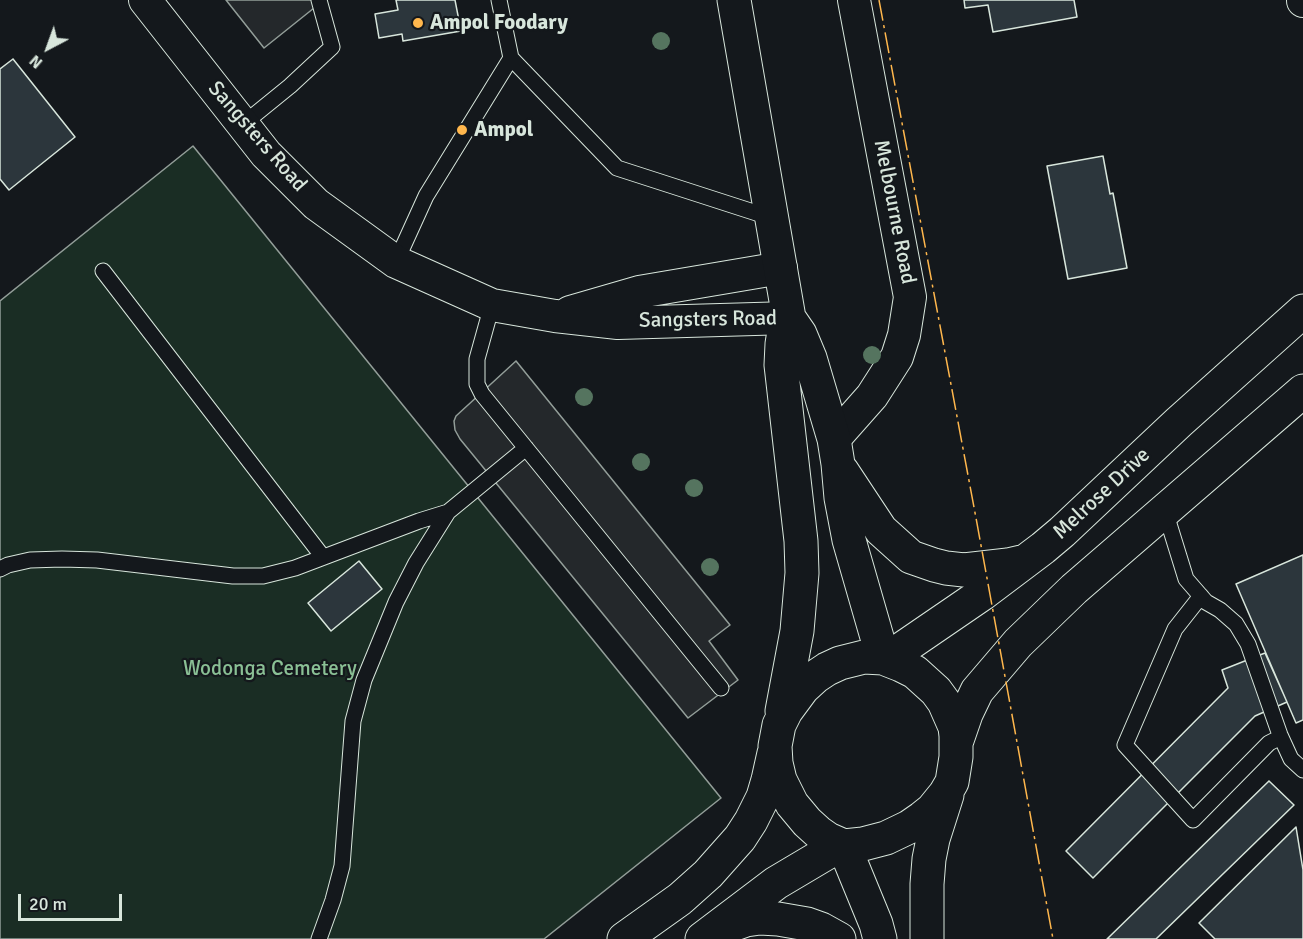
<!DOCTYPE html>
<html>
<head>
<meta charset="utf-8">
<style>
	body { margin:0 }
	#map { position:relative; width:1303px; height:939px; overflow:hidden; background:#14181c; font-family:Signika,sans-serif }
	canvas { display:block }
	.north { position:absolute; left:18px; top:18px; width:60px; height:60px; -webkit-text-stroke:4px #14181c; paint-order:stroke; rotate:221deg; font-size:16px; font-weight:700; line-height:24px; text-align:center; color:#d8e6dc }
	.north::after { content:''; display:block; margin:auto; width:21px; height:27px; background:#d8e6dc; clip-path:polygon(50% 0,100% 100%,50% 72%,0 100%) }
	.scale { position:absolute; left:18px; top:894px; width:104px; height:27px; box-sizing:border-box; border:3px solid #d8e6dc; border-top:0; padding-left:8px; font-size:18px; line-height:21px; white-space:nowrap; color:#d8e6dc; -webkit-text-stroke:4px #14181c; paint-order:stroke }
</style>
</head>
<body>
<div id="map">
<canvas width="1303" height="939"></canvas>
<div class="north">N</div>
<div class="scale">20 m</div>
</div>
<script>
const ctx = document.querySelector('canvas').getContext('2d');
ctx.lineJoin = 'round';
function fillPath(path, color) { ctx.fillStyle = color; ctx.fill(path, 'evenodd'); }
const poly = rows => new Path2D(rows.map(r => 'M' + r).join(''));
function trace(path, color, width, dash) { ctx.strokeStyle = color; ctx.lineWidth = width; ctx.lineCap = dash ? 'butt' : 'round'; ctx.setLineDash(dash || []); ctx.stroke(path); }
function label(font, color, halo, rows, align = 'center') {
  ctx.font = font + ' Signika,sans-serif'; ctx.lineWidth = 4.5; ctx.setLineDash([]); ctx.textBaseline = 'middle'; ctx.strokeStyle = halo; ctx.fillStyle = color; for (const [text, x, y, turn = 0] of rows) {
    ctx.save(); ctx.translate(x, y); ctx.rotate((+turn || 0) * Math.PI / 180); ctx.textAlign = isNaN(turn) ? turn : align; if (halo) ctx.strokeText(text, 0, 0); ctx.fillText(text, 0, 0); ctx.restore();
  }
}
const green = poly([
	[193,146,721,798,544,939,0,939,0,301,193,146]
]);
const parking = poly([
	[226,0,312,0,314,8,264,48,226,0],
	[516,361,730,625,709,641,738,680,688,718,460,439,455,430,454,421,456,416,516,361]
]);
const building = poly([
	[396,0,455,0,461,31,403,41,402,34,379,38,375,14,398,10,396,0],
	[964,0,1074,0,1077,17,993,32,988,5,965,8,964,0],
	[13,59,75,137,9,190,0,179,0,69,13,59],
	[1103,156,1110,194,1113,193,1127,268,1068,279,1047,166,1103,156],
	[1303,555,1303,720,1296,723,1236,584,1303,555],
	[359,561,382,589,331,631,308,603,359,561],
	[1265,653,1287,702,1255,716,1093,878,1066,851,1228,688,1222,670,1265,653],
	[1269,781,1294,805,1156,939,1107,939,1269,781],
	[1296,827,1303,870,1303,939,1215,939,1199,923,1296,827]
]);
const service = poly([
	[511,58,617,168,772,218],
	[242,125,290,86,332,47,319,0],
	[396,262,426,196,511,58,499,0],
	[103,271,323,557],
	[492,305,477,359,477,384,482,394,721,688],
	[1165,511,1186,579,1206,602,1220,610,1236,624,1248,644,1280,735,1291,759,1303,770],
	[0,569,8,565,30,560,62,559,97,560,233,576,263,576,295,568,419,521,448,512],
	[1201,596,1175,629,1125,745,1193,820,1269,743,1281,737],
	[319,939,333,900,342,866,353,721,364,680,396,602,416,563,448,512,526,448]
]);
const minor = poly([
	[145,0,266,154,316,204,396,262,492,305,555,316,618,323,789,318],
	[1303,0,1303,1],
	[570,312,639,292,781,268],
	[834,439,872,396,897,357,904,335,910,297,854,0]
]);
const secondary = poly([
	[734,0,789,318,800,334,810,358,834,439,838,464,841,498,849,540,883,658],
	[842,471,881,530,911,557,934,565,946,568,964,570,1008,565,1021,562],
	[864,657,883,658,901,665,915,672,936,691,944,702,955,727,956,736,956,757,952,782,945,794,932,810,922,818,909,827,886,838,863,844,844,846,828,839,818,832,807,822,792,804,780,780,776,763,775,746,779,725,786,711,803,688,815,677,827,669,840,663,864,657],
	[887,659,982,594,1043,548,1062,532,1179,422,1303,311],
	[782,711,797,631,802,573,801,541,781,365,782,344,784,331,789,318],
	[956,743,966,714,977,691,1018,643,1074,589,1303,391],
	[844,846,876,924,880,939],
	[723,928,746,920,760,918,778,919,807,924,821,929,839,939],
	[624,939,680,899,708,874,740,838,751,821,763,797,768,780,774,753],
	[702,939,776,883,840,845],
	[927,939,927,884,929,859,933,839,947,795]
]);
const power = poly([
	[879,0,976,518,1053,939]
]);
const trees = [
	[661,41],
	[872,355],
	[584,397],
	[641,462],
	[694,488],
	[710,567]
];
const markers = [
	[418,23,6,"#ffb74d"],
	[462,130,6,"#ffb74d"]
];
const poiNames = [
	["Ampol Foodary",430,23],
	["Ampol",474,130]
];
const streetNames = [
	["Sangsters Road",257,137,49],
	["Melbourne Road",894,212,79],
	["Sangsters Road",708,320,-1],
	["Melrose Drive",1102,494,-43]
];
const parkNames = [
	["Wodonga Cemetery",270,669]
];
fillPath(green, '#1a2d24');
trace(green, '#939e99', 1.5);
fillPath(parking, '#24282b');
trace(parking, '#939e99', 1.5);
fillPath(building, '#2c363c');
trace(building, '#d8e6dc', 1.5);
trace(service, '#d8e6dc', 17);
trace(minor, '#d8e6dc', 34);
trace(secondary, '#d8e6dc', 35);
trace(service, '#14181c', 15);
trace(minor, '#14181c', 32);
trace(secondary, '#14181c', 33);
trace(power, '#ffb74d', 1.5, [21, 4.5, 3, 4.5]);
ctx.fillStyle = '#55745f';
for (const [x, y] of trees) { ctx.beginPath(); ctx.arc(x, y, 9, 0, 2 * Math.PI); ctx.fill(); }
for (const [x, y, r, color] of markers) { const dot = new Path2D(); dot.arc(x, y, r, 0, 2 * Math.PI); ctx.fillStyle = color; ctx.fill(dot); trace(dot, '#14181c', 2); }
label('bold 21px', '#d8e6dc', '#14181c', poiNames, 'left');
label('21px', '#d8e6dc', '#14181c', streetNames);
label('21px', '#8ac095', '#14181c', parkNames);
</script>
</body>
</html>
